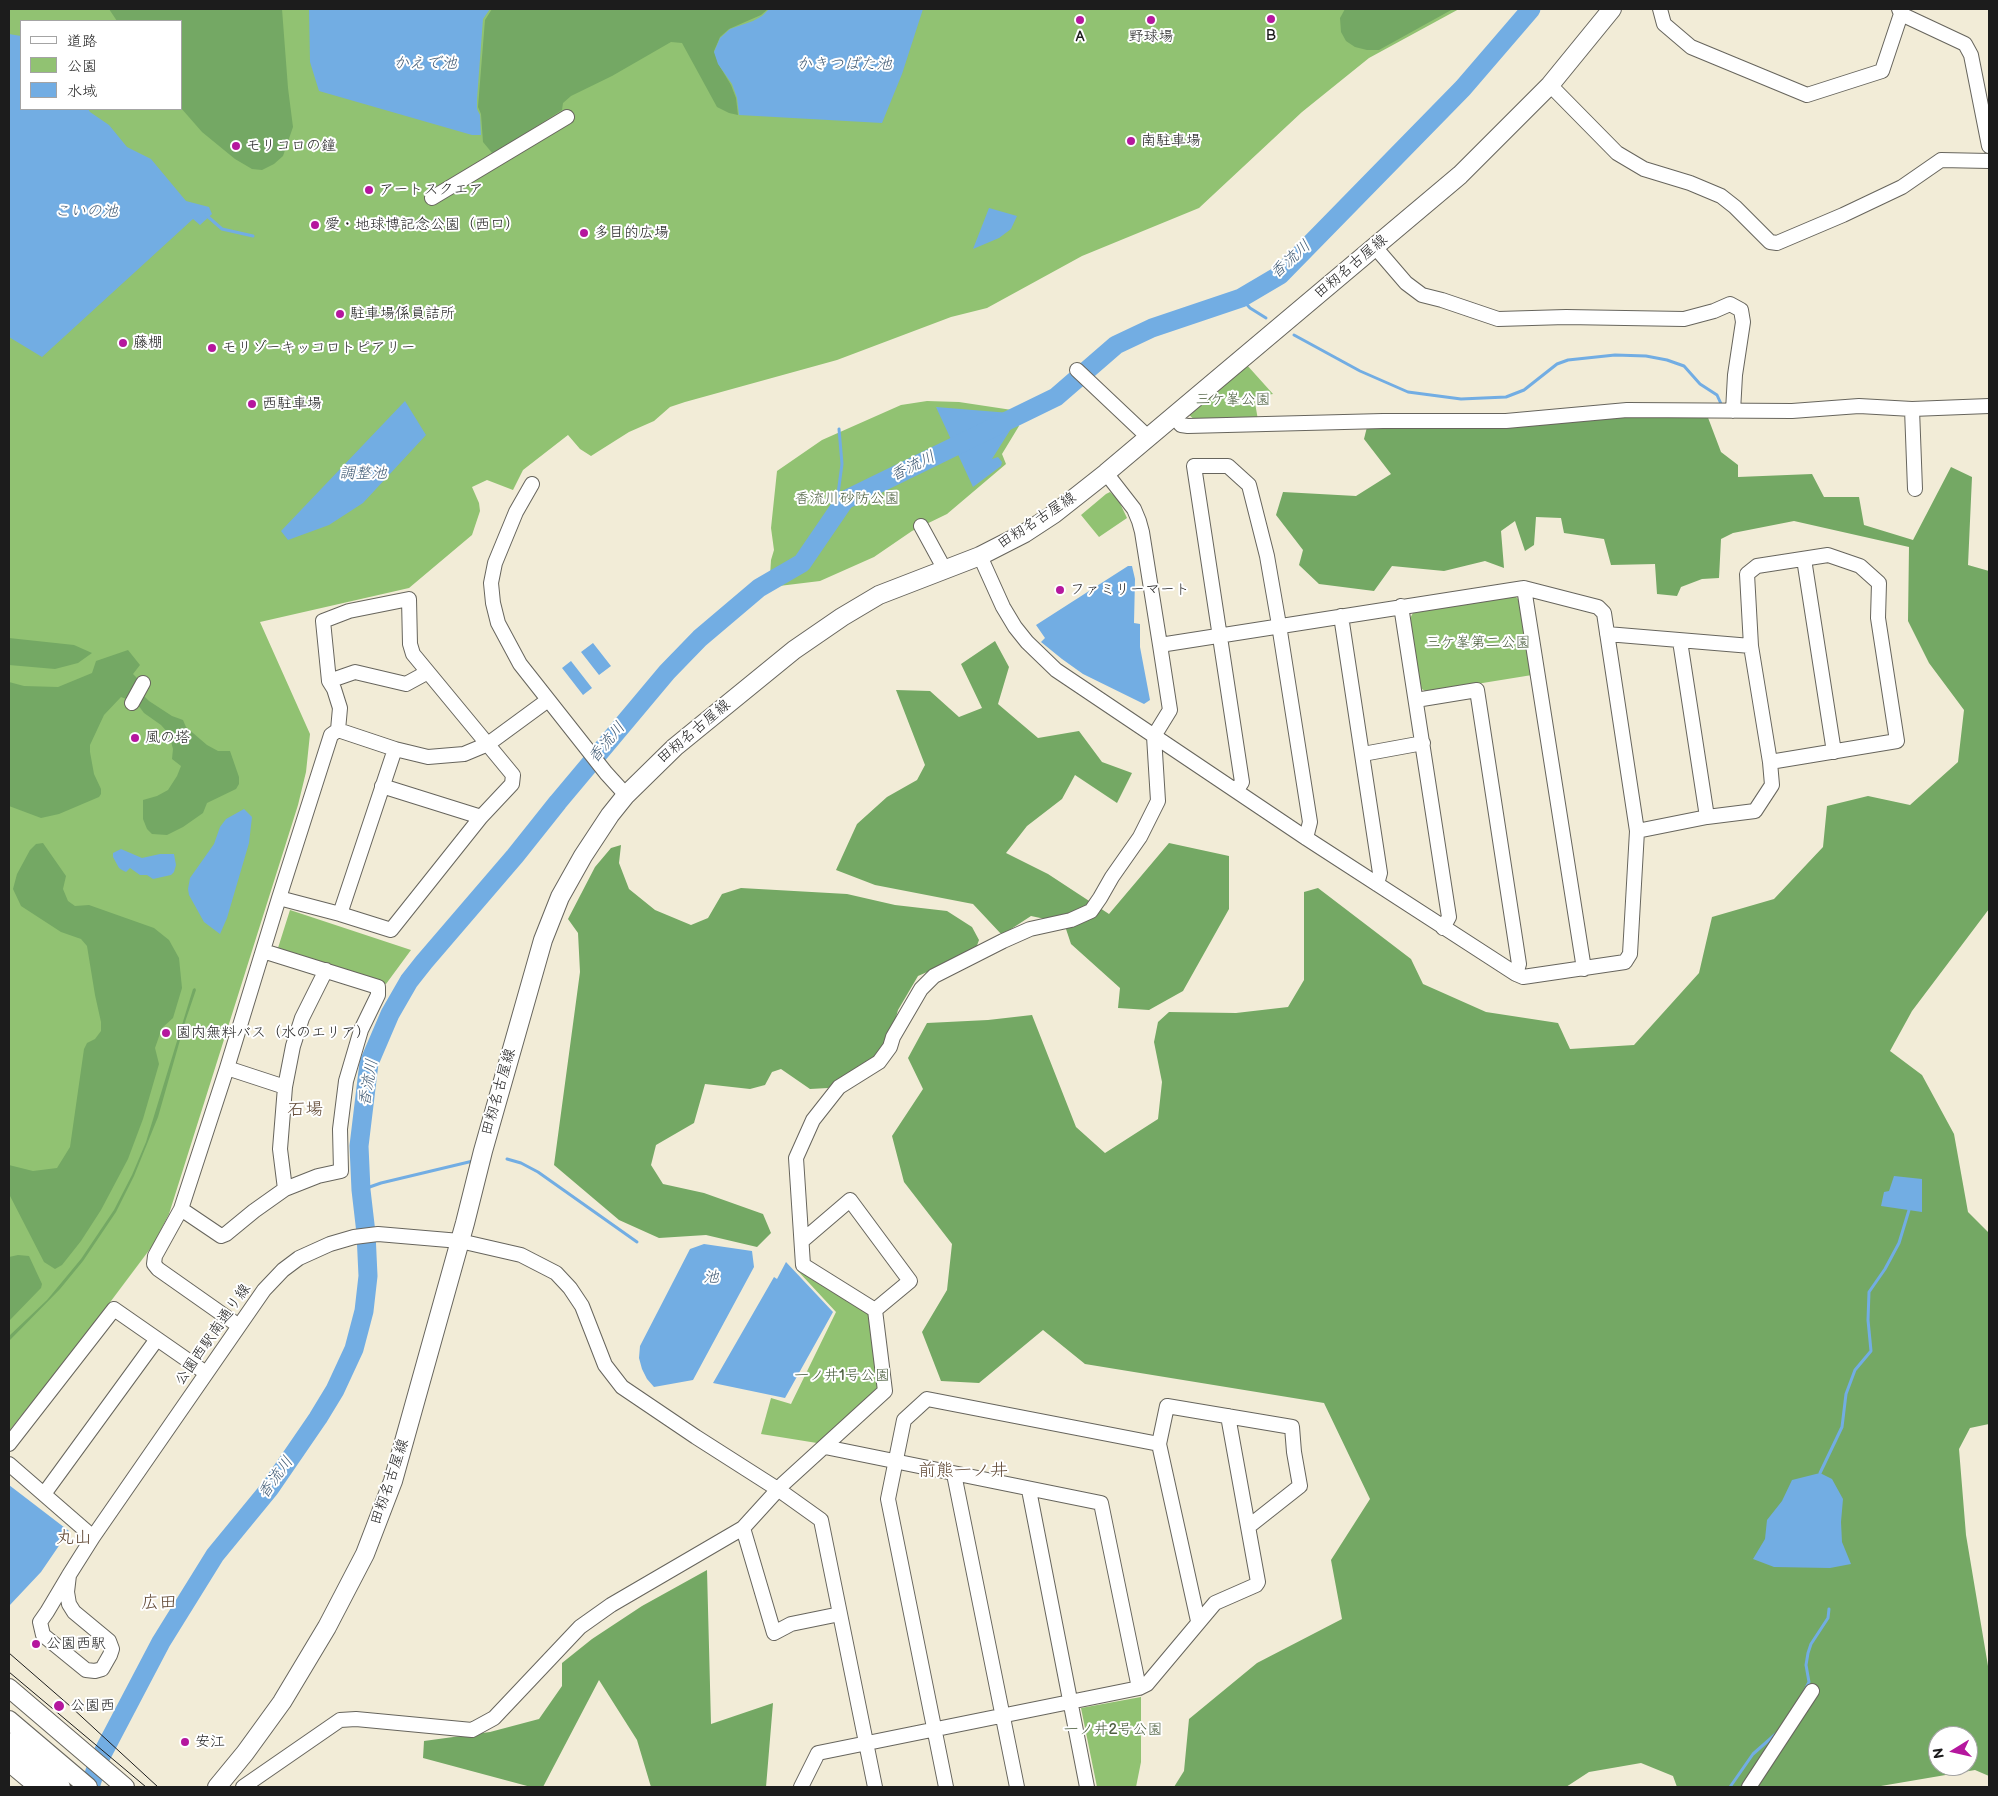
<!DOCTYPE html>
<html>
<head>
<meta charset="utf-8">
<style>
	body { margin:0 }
	#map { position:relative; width:1998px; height:1796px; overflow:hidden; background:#f2ecd7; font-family:"Balsamiq Sans","Klee One",sans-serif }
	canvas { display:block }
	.frame { position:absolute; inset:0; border:10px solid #1c1c1c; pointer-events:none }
	.legend { position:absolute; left:20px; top:20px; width:162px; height:90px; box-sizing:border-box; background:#fff; border:1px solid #a4a4a4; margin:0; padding:6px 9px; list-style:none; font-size:15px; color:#1c1c1c }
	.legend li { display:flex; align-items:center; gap:10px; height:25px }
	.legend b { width:25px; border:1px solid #a4a4a4 }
	.north { position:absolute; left:1928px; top:1726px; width:50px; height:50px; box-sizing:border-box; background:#fff; border:1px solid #a4a4a4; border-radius:50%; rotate:261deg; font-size:14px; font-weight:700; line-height:20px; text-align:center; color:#1c1c1c }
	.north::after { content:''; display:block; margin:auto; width:18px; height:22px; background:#b5179e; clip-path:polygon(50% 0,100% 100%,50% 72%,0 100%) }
</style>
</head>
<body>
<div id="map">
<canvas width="1998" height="1796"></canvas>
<div class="frame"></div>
<ul class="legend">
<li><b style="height:6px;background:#fff"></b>道路</li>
<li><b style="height:14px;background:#91c272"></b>公園</li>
<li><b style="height:14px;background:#72ade3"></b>水域</li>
</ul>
<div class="north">N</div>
</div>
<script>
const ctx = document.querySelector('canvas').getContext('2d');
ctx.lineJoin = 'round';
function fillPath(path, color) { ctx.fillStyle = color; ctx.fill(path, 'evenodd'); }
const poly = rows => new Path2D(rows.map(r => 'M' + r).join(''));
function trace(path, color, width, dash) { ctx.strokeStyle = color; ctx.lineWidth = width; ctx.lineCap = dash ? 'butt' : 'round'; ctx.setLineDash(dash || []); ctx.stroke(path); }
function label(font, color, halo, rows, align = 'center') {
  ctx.font = font + ' "Balsamiq Sans","Klee One",sans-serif'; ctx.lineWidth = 4; ctx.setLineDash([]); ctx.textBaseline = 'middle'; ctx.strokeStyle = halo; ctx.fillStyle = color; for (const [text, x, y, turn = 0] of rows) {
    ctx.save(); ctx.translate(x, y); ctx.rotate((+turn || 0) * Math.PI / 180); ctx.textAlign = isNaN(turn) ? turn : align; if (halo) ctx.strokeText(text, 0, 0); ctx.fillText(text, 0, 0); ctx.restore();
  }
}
const green = poly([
	[9,9,1459,9,1369,58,1302,112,1199,208,1082,256,987,308,951,317,837,360,685,402,670,407,654,421,629,432,591,456,580,449,568,435,523,470,513,490,487,480,472,487,479,503,480,511,472,535,409,588,260,622,310,734,306,772,298,805,169,1214,153,1245,81,1341,9,1431],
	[21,21,181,21,181,109,21,109],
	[1246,364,1273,394,1254,397,1258,420,1196,421,1188,414],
	[927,401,959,402,1012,410,1019,426,1002,454,1006,464,947,514,912,531,874,557,820,581,779,586,770,576,771,560,774,550,771,528,777,471,822,440,901,405],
	[1110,492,1118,499,1127,518,1099,537,1081,515,1106,494],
	[1515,596,1521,602,1532,675,1427,692,1420,688,1409,620,1413,613],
	[290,910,411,950,386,984,278,948],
	[797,1270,868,1314,879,1390,817,1443,761,1434,771,1398,791,1404,836,1312],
	[1141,1697,1141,1762,1136,1787,1097,1787,1081,1708]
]);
const forest = poly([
	[109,9,282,9,288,88,293,127,283,156,274,164,262,170,252,169,235,159,202,132,181,108,181,21,117,21],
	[492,9,768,9,761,15,729,29,720,37,714,51,719,65,731,85,736,98,738,115,729,113,717,107,682,43,671,42,612,76,571,96,563,103,562,110,493,154,483,142,481,114,478,107,485,20],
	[1345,9,1453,9,1379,50,1367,50,1355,47,1346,41,1341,32,1340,18],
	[1626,415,1707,415,1721,452,1738,465,1738,477,1812,474,1824,497,1859,497,1864,525,1913,540,1951,467,1972,477,1968,565,1989,571,1989,909,1912,1011,1890,1051,1922,1075,1954,1134,1968,1212,1989,1233,1989,1424,1970,1428,1959,1449,1966,1535,1989,1672,1989,1776,1975,1770,1875,1787,1677,1787,1673,1776,1641,1763,1589,1772,1566,1787,1174,1787,1184,1771,1189,1719,1257,1663,1342,1619,1331,1560,1370,1499,1324,1403,1085,1364,1043,1330,979,1383,941,1381,922,1332,947,1290,952,1244,904,1182,892,1136,923,1089,908,1058,927,1023,988,1020,1032,1015,1076,1127,1105,1153,1158,1119,1162,1082,1154,1042,1158,1022,1169,1012,1236,1013,1288,1007,1304,980,1304,892,1318,888,1411,959,1423,984,1486,1012,1558,1023,1570,1049,1634,1045,1699,973,1712,917,1774,899,1823,847,1827,806,1868,796,1910,805,1958,762,1964,710,1929,663,1908,621,1909,547,1794,521,1733,533,1721,539,1719,578,1702,579,1681,587,1677,596,1657,594,1655,564,1611,565,1604,539,1564,533,1561,518,1536,517,1534,545,1525,551,1515,521,1501,531,1504,568,1485,561,1444,571,1392,566,1374,591,1319,584,1299,565,1303,550,1276,515,1283,492,1356,496,1391,474,1364,439,1367,427],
	[1938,1736,1968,1736,1968,1766,1938,1766],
	[9,638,74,645,92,653,78,663,55,669,9,665],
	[995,641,1009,667,998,704,1038,738,1079,731,1102,762,1132,773,1117,803,1075,775,1062,799,1027,826,1006,853,1048,874,1109,914,1169,843,1229,856,1229,909,1183,991,1149,1010,1118,1008,1120,988,1071,944,1064,923,1031,916,1002,935,973,904,875,885,836,870,857,824,887,797,917,780,925,765,896,690,930,691,959,717,982,708,961,664],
	[128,650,140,665,133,674,139,680,129,700,121,697,104,715,90,745,90,752,94,774,101,789,101,794,99,797,59,814,41,818,9,806,9,682,24,686,58,687,92,673,96,661],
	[143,695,149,701,172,716,183,720,186,727,207,745,218,751,230,751,239,777,239,784,236,789,207,803,203,813,183,827,167,835,152,834,147,829,143,819,143,800,157,796,168,790,177,776,181,766,172,759,173,749,169,734,161,725,144,713,138,705],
	[43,843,66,876,63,889,68,901,75,906,89,905,154,928,169,940,179,958,182,988,173,1018,162,1028,155,1048,159,1064,143,1119,128,1159,101,1210,81,1241,62,1265,55,1269,44,1262,9,1194,9,1165,33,1171,57,1168,70,1147,84,1049,87,1043,95,1039,101,1031,101,1022,95,995,87,946,81,939,61,932,21,906,13,889,17,874,30,850,36,844],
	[621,845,619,863,629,889,655,910,691,925,708,918,722,894,741,888,847,894,895,905,947,911,972,927,979,940,975,951,918,976,898,1010,891,1036,883,1053,828,1088,810,1089,781,1069,772,1072,765,1085,750,1089,705,1084,694,1123,656,1145,651,1165,663,1184,704,1193,763,1214,771,1233,757,1247,706,1235,659,1238,619,1220,554,1165,580,972,578,933,568,919,595,867,611,848],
	[195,988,196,990,186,1019,158,1117,134,1176,116,1212,83,1261,60,1289,9,1341,9,1336,47,1300,81,1259,114,1210,132,1175,146,1142,193,989],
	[18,1255,29,1256,42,1284,41,1288,9,1321,9,1257],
	[707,1570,711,1724,773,1703,766,1787,651,1787,637,1740,599,1680,543,1787,531,1787,423,1758,424,1741,490,1732,539,1719,562,1686,562,1663,592,1639,642,1606]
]);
const water = poly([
	[309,9,490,9,483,19,477,99,477,109,480,115,481,135,472,135,319,91,310,62],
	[769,9,923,9,902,74,882,123,739,115,737,98,732,84,718,64,714,52,720,38,730,29,753,21,762,16],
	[9,34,21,36,21,109,88,109,90,112,109,125,127,147,151,159,186,201,209,207,212,214,200,225,193,219,42,357,9,337],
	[989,208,1017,216,1011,229,999,238,973,249],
	[405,401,426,435,363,503,329,525,288,540,281,531],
	[936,407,1010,413,1014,424,992,459,998,457,1002,462,1001,466,973,487],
	[1128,566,1132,566,1135,579,1134,623,1140,624,1140,647,1150,700,1144,704,1083,674,1062,659,1041,642,1045,638,1036,625],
	[593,643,611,666,599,675,581,652],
	[571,661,592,688,583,695,562,668],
	[244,809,252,817,249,843,227,918,220,934,204,922,189,895,188,889,190,878,214,844,220,827,226,819],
	[121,849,142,858,160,854,174,854,176,865,174,872,171,875,153,879,147,875,140,875,130,868,126,872,122,870,119,868,113,857,113,853],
	[1894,1176,1922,1179,1922,1212,1881,1206,1884,1192,1889,1191],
	[704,1244,752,1251,754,1267,693,1380,654,1387,647,1379,642,1369,639,1358,640,1346,690,1249],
	[786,1262,833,1312,785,1398,713,1383,774,1277,777,1279],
	[1820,1473,1832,1479,1843,1499,1841,1522,1842,1542,1851,1564,1830,1568,1774,1567,1753,1559,1765,1539,1767,1520,1782,1501,1792,1480],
	[9,1485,69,1531,41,1572,9,1606]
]);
const stream = poly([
	[206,215,222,229,253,236],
	[1241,298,1250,308,1266,318],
	[1294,335,1360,371,1408,392,1461,399,1506,397,1524,390,1557,364,1568,360,1615,355,1646,356,1667,360,1684,366,1700,384,1717,395,1722,406],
	[835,516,842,464,839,429],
	[507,1159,521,1163,538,1172,637,1242],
	[361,1190,381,1183,473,1161],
	[1820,1473,1842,1427,1846,1394,1855,1370,1871,1351,1868,1320,1869,1292,1885,1269,1899,1243,1909,1210],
	[1802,1696,1809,1682,1806,1665,1808,1653,1811,1644,1828,1618,1829,1609],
	[1730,1787,1753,1754,1778,1732]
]);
const river = poly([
	[90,1787,98,1762,161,1642,215,1555,270,1488,318,1418,335,1390,354,1349,364,1311,368,1276,366,1233,361,1190,359,1146,369,1063,390,1014,409,981,424,962,515,856,558,802,667,672,700,638,759,588,802,563,845,500,1056,397,1116,345,1152,328,1241,298,1280,275,1463,88,1531,9]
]);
const minor = poly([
	[1660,9,1664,24,1691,47,1807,95,1882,71,1901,14,1899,9],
	[1901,14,1965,44,1971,55,1989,146],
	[1550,85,1617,153,1644,169,1690,183,1721,196,1735,207,1770,242,1777,243,1843,215,1902,187,1941,160,1989,161],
	[432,198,567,117],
	[1375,247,1406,283,1422,295,1442,300,1498,319,1566,317,1684,319,1714,311,1730,304,1741,310,1743,322,1735,375,1733,411],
	[1077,370,1149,438],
	[1912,409,1915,489],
	[1174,416,1181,425,1188,426,1383,421,1506,421,1627,410,1792,411,1859,406,1912,409,1989,406],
	[532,484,516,512,495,563,491,583,493,603,498,623,520,664,606,773,626,795],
	[921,526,945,570],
	[980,556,1003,607,1015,627,1027,642,1056,670,1306,838,1516,974,1523,977,1625,962,1630,954,1637,831,1604,613,1598,607,1524,588,1160,645],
	[1804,559,1834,752],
	[1524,588,1584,969],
	[1401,606,1449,917,1443,928],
	[1341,616,1380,873,1377,884],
	[1607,634,1751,646,1770,762,1772,785,1755,811,1707,817,1637,831],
	[1680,641,1707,817],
	[1751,646,1747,574,1757,566,1828,555,1860,566,1879,583,1878,618,1897,741,1770,762],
	[329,681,355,672,406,684,428,672],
	[1416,700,1477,690,1519,964,1516,974],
	[132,703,143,683],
	[1363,754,1423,743],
	[382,786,481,817],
	[1236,791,1242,782,1194,466,1228,466,1249,485,1267,556,1279,625,1310,822,1306,838],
	[279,898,340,914,391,930,481,817,512,784,513,775,413,654,410,644,409,599,349,611,323,621,329,681,334,689,340,708,338,730],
	[340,914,395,749],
	[227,1068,285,1087],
	[285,1189,280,1149,285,1087,293,1046,302,1018,326,970],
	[181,1209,221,1236,226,1234,254,1211,285,1189,318,1176,341,1171,340,1129,346,1081,361,1030,378,995,378,987,263,951],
	[802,1241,850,1200,910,1281,875,1310],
	[239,1326,158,1269,154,1264,155,1256,181,1209,227,1068,279,898,331,735,338,730,395,749,428,757,464,754,488,744,548,700],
	[9,1444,114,1309,206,1373],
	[1159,1444,1167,1406,1292,1427,1294,1452,1300,1486,1248,1527],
	[825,1447,1101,1503,1139,1688],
	[9,1464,93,1537],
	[954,1474,1017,1787],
	[1029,1490,1087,1787],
	[44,1494,157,1339],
	[743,1528,774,1633,791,1624,840,1614],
	[69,1575,67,1592,69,1604,74,1612,109,1641,112,1649,110,1655,102,1669,95,1671,86,1670,43,1635,40,1622,47,1612,69,1575,93,1537,264,1290,283,1270,299,1258,330,1244,354,1237,378,1234,460,1241,521,1255,556,1273,570,1288,582,1306,605,1365,622,1387,696,1437,779,1490,821,1520,875,1787],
	[243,1787,340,1720,356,1719,472,1730,494,1718,580,1627,611,1605,743,1528,783,1484,885,1391,875,1310,803,1265,796,1158,813,1120,839,1087,879,1062,890,1047,893,1037,921,989,934,976,1003,941,1030,929,1071,920,1091,911,1100,898,1112,877,1140,837,1158,801,1154,736,1170,710,1160,645,1142,532,1139,521,1134,509,1106,473],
	[801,1787,818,1753,1139,1688,1147,1684,1215,1603,1256,1585,1258,1582,1228,1416],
	[946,1787,888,1499,904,1420,927,1399,1159,1444,1198,1621],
	[1749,1787,1812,1691]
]);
const major = poly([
	[9,1688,125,1787],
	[9,1720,88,1787],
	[9,1742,61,1787],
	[9,1762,39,1787],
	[217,1787,245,1753,282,1702,327,1627,365,1554,393,1481,465,1223,483,1151,543,940,560,897,583,856,610,815,626,795,675,747,794,650,842,617,879,595,980,556,1025,533,1054,514,1106,473,1460,175,1550,85,1612,9]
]);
const tram = poly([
	[9,1653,70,1706,158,1787],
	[9,1672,146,1787]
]);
const markers = [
	[1271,19,5,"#b5179e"],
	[1080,20,5,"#b5179e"],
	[1151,20,5,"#b5179e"],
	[1131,141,5,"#b5179e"],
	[236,146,5,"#b5179e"],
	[369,190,5,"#b5179e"],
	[315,225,5,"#b5179e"],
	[584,233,5,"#b5179e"],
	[340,314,5,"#b5179e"],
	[123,343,5,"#b5179e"],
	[212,348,5,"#b5179e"],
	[252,404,5,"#b5179e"],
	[1060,590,5,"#b5179e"],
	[135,738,5,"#b5179e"],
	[166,1033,5,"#b5179e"],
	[36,1644,5,"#b5179e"],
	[59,1706,6,"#b5179e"],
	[185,1742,5,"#b5179e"]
];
const poiNames = [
	["B",1271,36,"center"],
	["A",1080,37,"center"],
	["野球場",1151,37,"center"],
	["南駐車場",1141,141],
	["モリコロの鐘",246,146],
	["アートスクエア",379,190],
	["愛・地球博記念公園（西口）",325,225],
	["多目的広場",594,233],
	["駐車場係員詰所",350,314],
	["藤棚",133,343],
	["モリゾーキッコロトピアリー",222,348],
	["西駐車場",262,404],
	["ファミリーマート",1070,590],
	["風の塔",145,738],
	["園内無料バス（水のエリア）",176,1033],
	["公園西駅",46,1644],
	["公園西",70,1706],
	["安江",195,1742]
];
const streetNames = [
	["田籾名古屋線",1351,267,-40],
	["田籾名古屋線",1037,521,-33],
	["田籾名古屋線",694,732,-40],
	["田籾名古屋線",499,1092,-74],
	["公園西駅南通り線",213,1335,-55],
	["田籾名古屋線",390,1482,-71]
];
const parkNames = [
	["三ケ峯公園",1233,400],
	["香流川砂防公園",847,499],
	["三ケ峯第二公園",1478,643],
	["一ノ井1号公園",842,1376],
	["一ノ井2号公園",1113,1730]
];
const waterNames = [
	["かえで池",425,64],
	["かきつばた池",844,65],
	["こいの池",86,212],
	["香流川",1291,260,-42],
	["香流川",913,467,-26],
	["調整池",363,474],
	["香流川",607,743,-50],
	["香流川",369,1083,-80],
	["池",711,1278],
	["香流川",276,1478,-54]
];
const quarterNames = [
	["石場",305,1110],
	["前熊一ノ井",963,1471],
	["丸山",74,1538],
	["広田",159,1603]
];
fillPath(green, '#91c272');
fillPath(forest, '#74a864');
fillPath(water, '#72ade3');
trace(stream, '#72ade3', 3);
trace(river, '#72ade3', 19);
trace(minor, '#67655d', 16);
trace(major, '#67655d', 20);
trace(minor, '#fff', 14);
trace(major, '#fff', 18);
trace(tram, '#1c1c1c', 1);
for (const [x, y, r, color] of markers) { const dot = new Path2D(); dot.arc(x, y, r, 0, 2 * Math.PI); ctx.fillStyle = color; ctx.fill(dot); trace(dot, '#fff', 2); }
label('15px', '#1c1c1c', '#fff', poiNames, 'left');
label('15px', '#1c1c1c', '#fff', streetNames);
label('15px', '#4b5e3e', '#fff', parkNames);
label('italic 16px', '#435d76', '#fff', waterNames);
label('18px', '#604834', '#fff', quarterNames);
</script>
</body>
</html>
